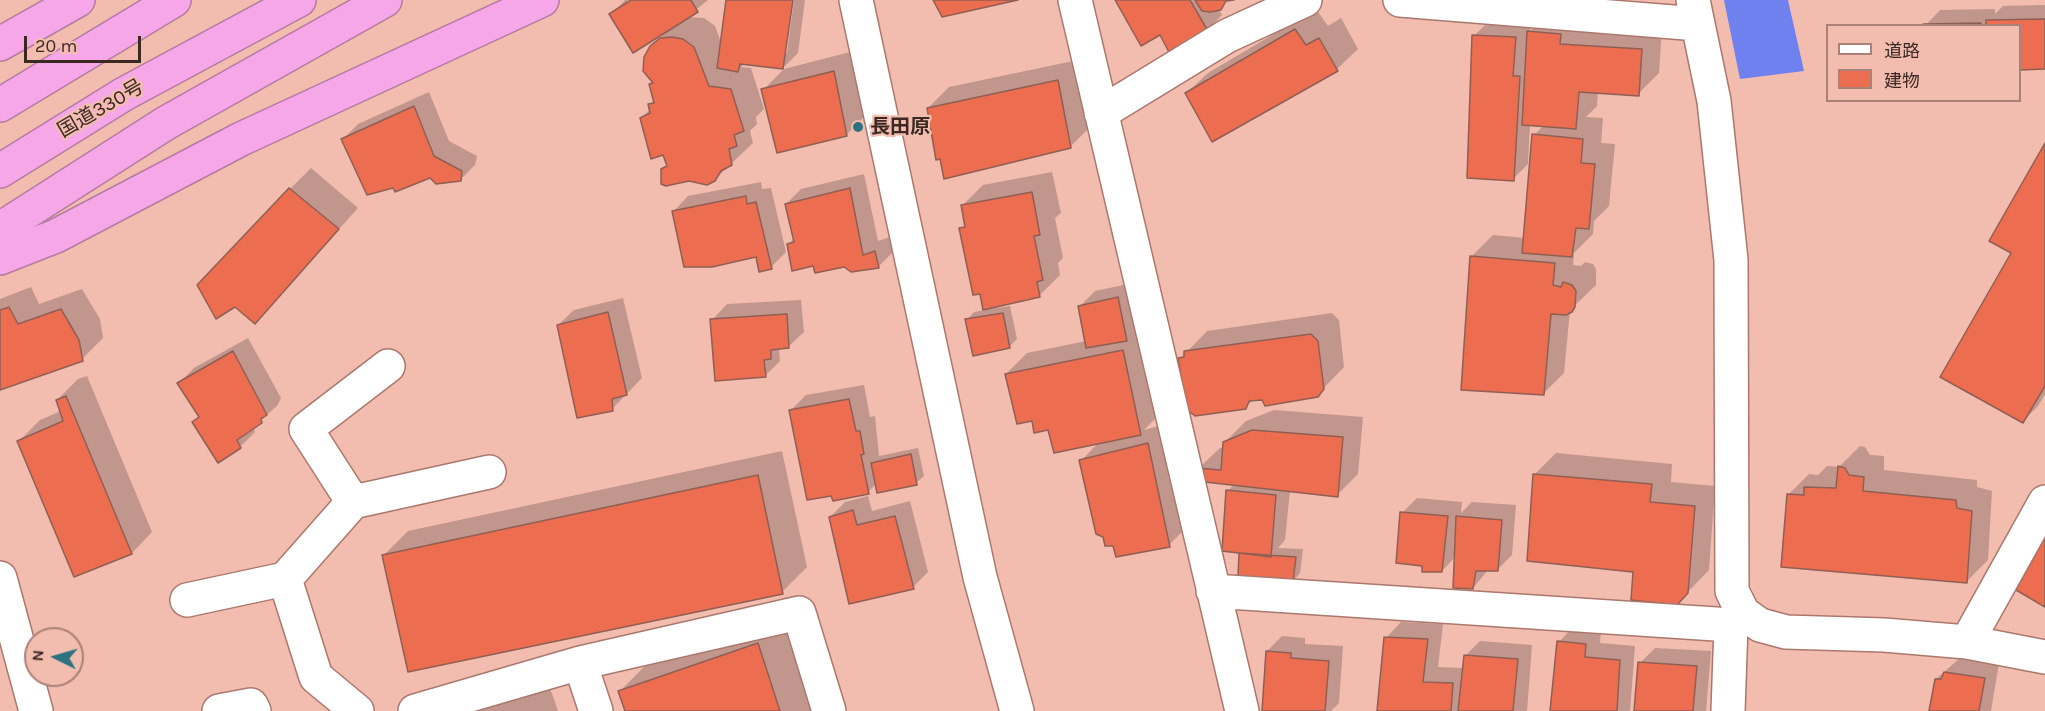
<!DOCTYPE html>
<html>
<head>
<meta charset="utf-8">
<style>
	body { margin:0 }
	#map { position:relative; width:2045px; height:711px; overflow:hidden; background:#f2bcaf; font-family:Karla,"Noto Sans JP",sans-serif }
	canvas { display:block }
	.legend { position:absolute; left:1826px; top:24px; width:195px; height:78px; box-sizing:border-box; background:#f2bcaf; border:2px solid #a98177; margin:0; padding:8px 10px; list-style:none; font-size:18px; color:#3c2823 }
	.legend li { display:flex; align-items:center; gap:12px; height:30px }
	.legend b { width:30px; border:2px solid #a98177 }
	.north { position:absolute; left:24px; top:627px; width:60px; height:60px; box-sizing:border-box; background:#f2bcaf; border:2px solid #a98177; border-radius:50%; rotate:275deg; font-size:16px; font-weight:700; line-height:24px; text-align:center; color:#3c2823 }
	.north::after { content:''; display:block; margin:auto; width:21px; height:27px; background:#2d7280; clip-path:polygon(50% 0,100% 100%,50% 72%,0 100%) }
	.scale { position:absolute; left:24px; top:36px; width:117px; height:27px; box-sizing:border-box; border:3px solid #3c2823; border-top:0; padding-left:8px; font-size:18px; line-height:21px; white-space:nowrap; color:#3c2823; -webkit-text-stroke:4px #f2bcaf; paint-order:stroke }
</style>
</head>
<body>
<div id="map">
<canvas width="2045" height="711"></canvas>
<ul class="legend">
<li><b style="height:8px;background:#fff"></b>道路</li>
<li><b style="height:16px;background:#ed6d51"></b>建物</li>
</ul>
<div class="north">N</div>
<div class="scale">20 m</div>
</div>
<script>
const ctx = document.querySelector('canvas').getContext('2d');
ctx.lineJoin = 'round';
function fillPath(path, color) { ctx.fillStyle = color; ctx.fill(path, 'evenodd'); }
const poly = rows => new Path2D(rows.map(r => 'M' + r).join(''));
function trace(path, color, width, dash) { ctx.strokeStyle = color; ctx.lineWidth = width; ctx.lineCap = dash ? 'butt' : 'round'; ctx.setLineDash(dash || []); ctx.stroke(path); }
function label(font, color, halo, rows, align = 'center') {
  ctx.font = font + ' Karla,"Noto Sans JP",sans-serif'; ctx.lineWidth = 4.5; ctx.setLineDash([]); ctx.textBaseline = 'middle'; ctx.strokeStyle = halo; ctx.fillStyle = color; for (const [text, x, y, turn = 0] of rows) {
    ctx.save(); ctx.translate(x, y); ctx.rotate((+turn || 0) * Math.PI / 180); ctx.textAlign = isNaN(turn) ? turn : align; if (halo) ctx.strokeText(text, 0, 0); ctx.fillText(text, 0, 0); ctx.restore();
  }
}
const forest = poly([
	[1724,0,1788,0,1804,71,1740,79]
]);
const shadow = poly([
	[625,0,628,0,626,5,634,0,708,0,687,17,704,18,715,26,722,45,728,0,791,0,784,53,787,53,794,0,805,0,798,53,783,68,745,63,741,67,751,68,764,109,756,117,757,124,750,131,753,143,715,179,662,183,662,170,668,164,664,153,641,118,651,109,650,105,654,100,650,84,653,81,651,47,667,31,611,15],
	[1117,0,1229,0,1218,8,1222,15,1207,30,1161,33],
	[2045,5,2045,68,2020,69,2020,26,1925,26,1940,10,1995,9,1995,14,2003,6],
	[1316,9,1328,26,1341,18,1358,49,1337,69,1212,139,1187,93,1208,73],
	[1550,11,1662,28,1659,73,1638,94,1598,91,1597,106,1586,117,1603,118,1601,143,1615,144,1609,206,1594,221,1593,234,1574,253,1573,265,1581,266,1585,262,1593,264,1596,269,1596,285,1570,310,1564,373,1543,394,1472,256,1493,235,1525,238,1534,135,1544,125,1530,124,1528,164,1513,179,1474,36,1489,21,1530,22,1530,31],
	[854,51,867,114,846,135,763,90,784,69],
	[1078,60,1091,126,1070,147,945,177,928,108,949,87],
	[429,92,449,141,477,156,475,165,460,180,431,176,343,139,358,124],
	[2045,146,2045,394,2038,406,2023,421],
	[311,168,358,208,255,322,290,189],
	[1052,172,1061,213,1055,218,1063,258,1058,263,1060,275,1039,296,996,306,997,308,1010,306,1017,339,1009,347,967,320,974,312,984,310,961,229,966,224,962,206,983,185],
	[864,174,878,241,890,237,894,251,879,266,814,264,789,244,794,238,786,204,801,189],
	[761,182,762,189,771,188,786,252,771,267,757,256,673,212,688,196],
	[1133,283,1141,324,1134,332,1143,330,1161,413,1144,430,1169,423,1190,524,1169,545,1081,461,1099,442,1049,429,1033,420,1006,374,1027,353,1086,341,1080,306,1095,291],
	[31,287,39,304,82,289,100,319,103,338,82,359,0,389,0,299],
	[623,298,642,378,612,409,558,325,574,310],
	[801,300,804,332,788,347,779,349,780,361,765,376,712,320,727,304],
	[1332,313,1339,320,1344,367,1317,395,1254,399,1246,407,1180,359,1207,331],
	[248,338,281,398,277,406,253,427,255,432,240,447,194,422,200,415,179,383,194,368],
	[87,376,152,532,132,553,75,575,19,441,40,420,61,411,57,400,78,379],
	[864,385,870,417,875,416,879,456,918,448,924,476,916,483,876,484,868,492,791,410,806,395],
	[1274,410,1363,417,1358,474,1337,495,1290,490,1285,540,1278,548,1303,549,1300,573,1293,581,1241,552,1228,491,1235,483,1199,468,1220,448,1224,448,1225,442,1246,421],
	[1860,446,1865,447,1870,455,1884,456,1884,470,1977,480,1977,487,1992,491,1988,560,1967,581,1788,495,1809,474,1818,475,1827,466,1839,467],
	[782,451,807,567,782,592,383,556,408,531],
	[1556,453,1672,464,1671,482,1715,486,1709,570,1677,603,1635,571,1535,474],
	[868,496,872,511,910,501,928,572,913,587,830,517,845,502],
	[1417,498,1462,502,1461,513,1472,502,1516,505,1512,555,1497,570,1488,570,1473,588,1455,557,1442,571,1424,565,1402,513],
	[783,620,813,711,627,711,620,691,645,666],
	[1401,622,1443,624,1438,667,1464,668,1465,656,1480,641,1532,645,1527,711,1378,711,1386,638],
	[1574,626,1601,629,1600,643,1635,646,1630,711,1551,711,1559,642],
	[1282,636,1305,638,1305,644,1343,646,1339,703,1331,711,1263,711,1267,651],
	[1655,648,1711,651,1706,711,1636,711,1640,663],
	[1960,658,1999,663,1991,711,1931,711,1936,679],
	[548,682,558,711,466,711]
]);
const building = poly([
	[631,0,691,0,698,12,633,53,609,14,631,0],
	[726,0,793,0,783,69,740,64,738,72,717,68,726,0],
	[933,0,1018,0,942,17,933,0],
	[1115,0,1190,0,1208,31,1170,54,1160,35,1141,46,1115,0],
	[1195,0,1234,0,1226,1,1221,10,1210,12,1202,11,1195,0],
	[2045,19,2045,69,2020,70,2020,26,1986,26,1986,20,2045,19],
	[1981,23,1981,26,1923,26,1923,24,1981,23],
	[1295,29,1306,45,1319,38,1338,71,1212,142,1185,93,1295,29],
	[1527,31,1561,34,1560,44,1642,49,1639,96,1579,92,1576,129,1522,125,1527,31],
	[1472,35,1516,37,1513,76,1520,76,1514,181,1467,178,1472,35],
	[672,37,683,39,694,47,709,86,731,89,744,131,734,135,737,146,729,149,732,165,721,171,715,181,707,185,689,181,666,186,661,184,661,169,667,166,663,155,651,159,640,118,650,113,648,104,654,103,649,84,653,83,643,71,644,57,650,46,660,38,672,37],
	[834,71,847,136,777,153,761,89,834,71],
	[1058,80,1071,148,944,179,940,159,936,160,927,108,1058,80],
	[414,106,434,156,462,171,461,181,436,184,430,178,395,192,393,188,367,195,341,139,414,106],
	[1532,134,1583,139,1581,163,1595,164,1589,229,1576,228,1572,257,1522,253,1532,134],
	[2045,143,2045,386,2023,423,1940,377,2011,253,1989,241,2045,143],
	[289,188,339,229,255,324,235,307,216,319,197,285,289,188],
	[850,188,863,255,875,251,879,268,851,272,844,267,815,273,813,266,792,271,787,244,794,242,785,204,850,188],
	[1032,192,1040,235,1034,236,1043,280,1037,282,1040,297,983,310,980,294,973,295,959,228,965,227,961,205,1032,192],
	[746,196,747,204,756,202,772,269,759,272,756,257,712,267,684,267,672,211,746,196],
	[1470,256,1555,263,1553,285,1561,287,1563,282,1572,285,1576,291,1575,307,1572,312,1566,315,1551,314,1544,395,1461,390,1470,256],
	[1118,297,1127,341,1086,348,1078,306,1118,297],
	[9,307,18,324,61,309,79,340,83,361,0,390,0,310,9,307],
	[608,312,627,395,612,399,613,411,577,418,557,325,608,312],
	[1003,313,1010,348,973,356,965,319,1003,313],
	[787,314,789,348,771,350,771,359,764,360,766,377,715,381,710,319,787,314],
	[1311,334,1318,341,1324,389,1318,397,1265,406,1262,400,1249,401,1246,409,1195,416,1186,409,1178,358,1184,357,1184,351,1311,334],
	[1123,350,1141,435,1054,453,1048,430,1034,433,1032,421,1017,424,1005,374,1123,350],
	[233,351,267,415,261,419,262,423,237,440,241,448,218,463,192,422,199,417,177,383,233,351],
	[66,396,132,554,74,577,17,441,63,421,56,400,66,396],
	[849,399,856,431,860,431,864,454,861,455,869,494,833,501,831,496,807,500,789,410,849,399],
	[1252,430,1343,437,1338,497,1196,481,1197,468,1221,470,1223,442,1252,430],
	[1148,443,1170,547,1116,557,1113,546,1105,546,1103,537,1096,534,1079,460,1148,443],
	[911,454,917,485,877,493,871,463,911,454],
	[1838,466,1845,468,1849,475,1864,477,1863,491,1956,500,1957,508,1972,511,1967,583,1781,567,1787,494,1804,495,1804,487,1836,488,1838,466],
	[1533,474,1652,484,1650,502,1695,506,1688,593,1677,605,1631,600,1633,572,1527,561,1533,474],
	[758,475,783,594,408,672,382,555,758,475],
	[1226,490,1276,495,1271,557,1222,551,1226,490],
	[853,510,857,525,895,516,914,589,849,604,829,517,853,510],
	[1400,512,1448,516,1442,572,1422,572,1422,566,1396,563,1400,512],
	[1456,516,1502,520,1498,571,1476,571,1473,589,1453,588,1456,516],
	[2045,537,2045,607,2016,590,2045,537],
	[1239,553,1296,557,1293,582,1238,577,1239,553],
	[1384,637,1428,639,1423,682,1453,683,1451,711,1377,711,1384,637],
	[1557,641,1586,644,1585,657,1620,660,1617,711,1550,711,1557,641],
	[758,643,780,711,625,711,618,691,758,643],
	[1266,651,1291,653,1291,658,1329,661,1325,711,1262,711,1266,651],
	[1464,655,1518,659,1513,711,1458,711,1464,655],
	[1638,662,1697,666,1693,711,1634,711,1638,662],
	[1944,672,1985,678,1979,711,1929,711,1935,679,1941,679,1944,672]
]);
const minor = poly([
	[856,0,980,577,1017,711],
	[1075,0,1242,711],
	[1400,0,1698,24],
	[1693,0,1714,101,1731,260,1732,591,1743,613,1760,625,1786,632,1884,635,1967,642,2045,657],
	[1101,113,1227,36,1305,0],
	[353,502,489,472],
	[0,578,36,711],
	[1213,591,1731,625,1728,711],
	[187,600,285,579],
	[1967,642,2045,502],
	[580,663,799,613,829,711],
	[219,711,251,705,254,711],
	[357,711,316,677,285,579,353,502,306,429,388,366],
	[415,711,580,663,596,711]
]);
const highway = poly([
	[0,44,78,0],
	[0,105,174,0],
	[0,171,124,94,299,0],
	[0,229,166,123,385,0],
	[0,258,56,236,241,139,542,0]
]);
const markers = [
	[858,127,6,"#2d7280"]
];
const streetNames = [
	["国道330号",101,109,-30]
];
const poiNames = [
	["長田原",870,127]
];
fillPath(forest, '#6f81ef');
fillPath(shadow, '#0003');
fillPath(building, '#ed6d51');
trace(building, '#8f5f54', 1.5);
trace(minor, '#aa786d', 36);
trace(highway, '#b57ba2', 36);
trace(minor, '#fff', 33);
trace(highway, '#f6a7e7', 33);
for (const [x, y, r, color] of markers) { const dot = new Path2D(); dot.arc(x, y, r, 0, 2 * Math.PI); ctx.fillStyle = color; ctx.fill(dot); trace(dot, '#f2bcaf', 2); }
label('20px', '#3c2823', '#f2bcaf', streetNames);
label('bold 20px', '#3c2823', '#f2bcaf', poiNames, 'left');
</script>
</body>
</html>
